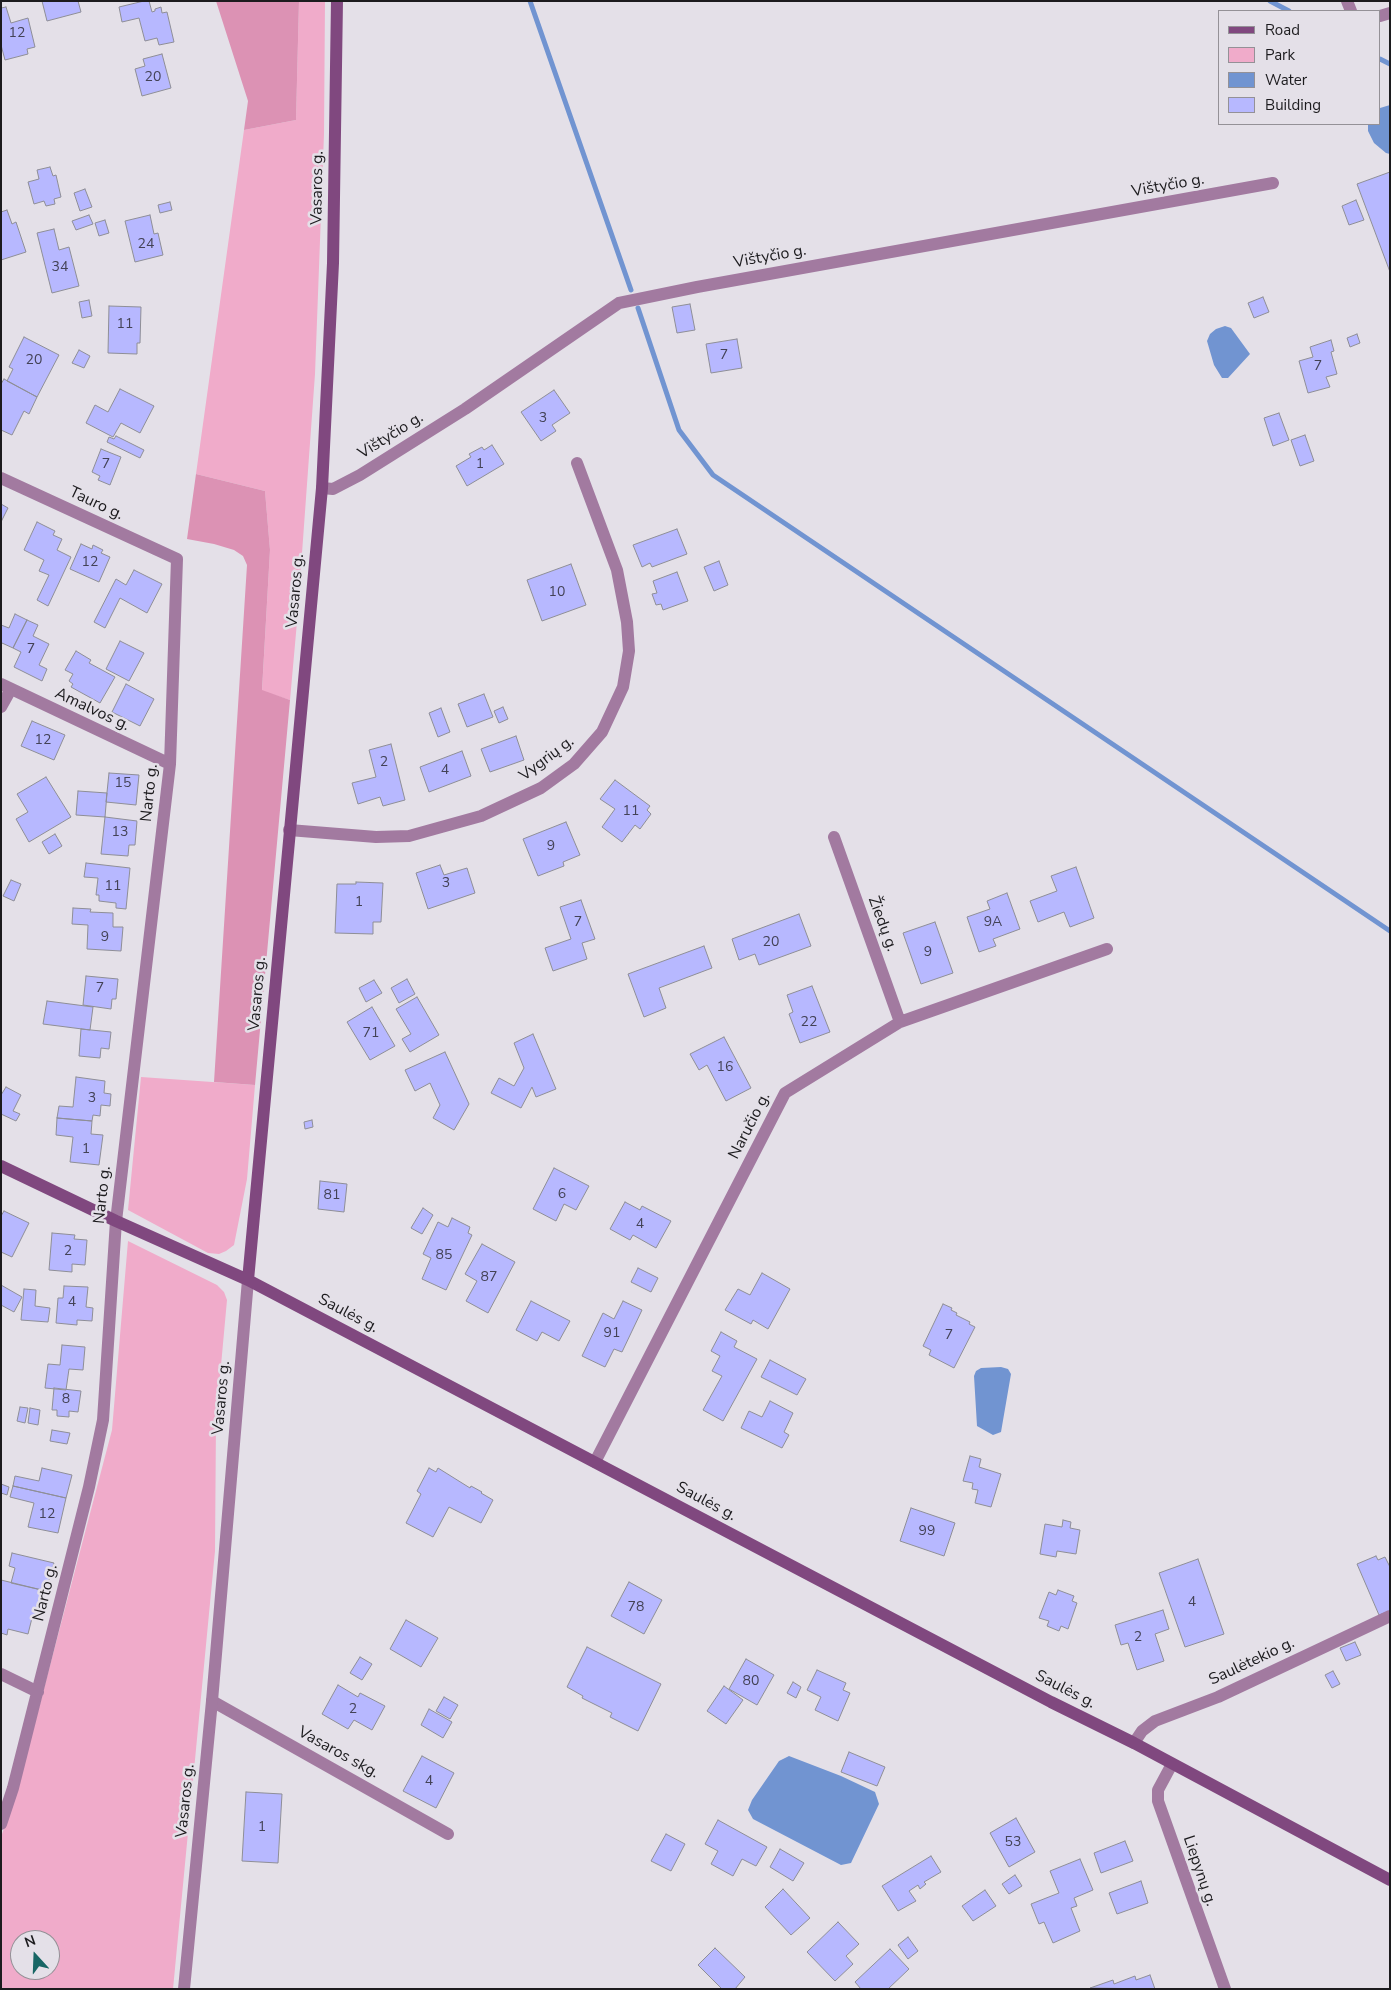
<!DOCTYPE html>
<html>
<head>
<meta charset="utf-8">
<style>
	body { margin:0 }
	#map { position:relative; width:1391px; height:1990px; overflow:hidden; background:#e4e0e8; font-family:"Nunito Sans",sans-serif }
	canvas { display:block }
	.frame { position:absolute; inset:0; border:2px solid #1c1b1e; pointer-events:none }
	.legend { position:absolute; left:1218px; top:10px; width:162px; height:115px; box-sizing:border-box; background:#e4e0e8; border:1px solid #949197; margin:0; padding:6px 9px; list-style:none; font-size:15px; color:#1c1b1e }
	.legend li { display:flex; align-items:center; gap:10px; height:25px }
	.legend b { width:25px; border:1px solid #949197 }
	.north { position:absolute; left:10px; top:1930px; width:50px; height:50px; box-sizing:border-box; background:#e4e0e8; border:1px solid #949197; border-radius:50%; rotate:340deg; font-size:14px; font-weight:700; line-height:20px; text-align:center; color:#1c1b1e }
	.north::after { content:''; display:block; margin:auto; width:18px; height:22px; background:#186665; clip-path:polygon(50% 0,100% 100%,50% 72%,0 100%) }
</style>
</head>
<body>
<div id="map">
<canvas width="1391" height="1990"></canvas>
<div class="frame"></div>
<ul class="legend">
<li><b style="height:6px;background:#80487f"></b>Road</li>
<li><b style="height:14px;background:#f0abca"></b>Park</li>
<li><b style="height:14px;background:#7194d1"></b>Water</li>
<li><b style="height:14px;background:#b7b8ff"></b>Building</li>
</ul>
<div class="north">N</div>
</div>
<script>
const ctx = document.querySelector('canvas').getContext('2d');
ctx.lineJoin = 'round';
function fillPath(path, color) { ctx.fillStyle = color; ctx.fill(path, 'evenodd'); }
const poly = rows => new Path2D(rows.map(r => 'M' + r).join(''));
function trace(path, color, width, dash) { ctx.strokeStyle = color; ctx.lineWidth = width; ctx.lineCap = dash ? 'butt' : 'round'; ctx.setLineDash(dash || []); ctx.stroke(path); }
function label(font, color, halo, rows, align = 'center') {
  ctx.font = font + ' "Nunito Sans",sans-serif'; ctx.lineWidth = 5; ctx.setLineDash([]); ctx.textBaseline = 'middle'; ctx.strokeStyle = halo; ctx.fillStyle = color; for (const [text, x, y, turn = 0] of rows) {
    ctx.save(); ctx.translate(x, y); ctx.rotate((+turn || 0) * Math.PI / 180); ctx.textAlign = isNaN(turn) ? turn : align; if (halo) ctx.strokeText(text, 0, 0); ctx.fillText(text, 0, 0); ctx.restore();
  }
}
const green = poly([
	[299,1,325,1,324,134,315,374,297,622,290,700,262,691,270,550,265,491,196,474,244,130,296,120],
	[141,1077,255,1085,247,1179,234,1245,226,1251,219,1254,208,1253,128,1210],
	[128,1241,217,1285,224,1292,227,1300,216,1420,215,1551,173,1989,1,1989,1,1837,18,1787,112,1430],
	[20,1940,50,1940,50,1970,20,1970]
]);
const forest = poly([
	[216,1,299,1,296,120,244,130,248,101],
	[196,474,265,491,270,550,262,690,290,700,255,1085,214,1082,247,565,243,556,234,550,214,544,187,539]
]);
const water = poly([
	[1390,105,1390,154,1386,153,1374,143,1368,131,1368,124,1380,124,1380,108],
	[1225,326,1231,328,1250,354,1228,378,1222,378,1214,365,1207,341,1210,334,1216,329],
	[1001,1367,1008,1369,1011,1374,1001,1432,993,1435,977,1426,974,1376,976,1371,981,1368],
	[789,1756,841,1776,875,1792,879,1804,851,1863,841,1865,753,1819,748,1810,752,1800,779,1761]
]);
const stream = poly([
	[530,1,631,290],
	[1270,1,1289,11],
	[1380,59,1390,64],
	[638,308,679,430,713,475,1390,931]
]);
const building = poly([
	[42,1,78,1,81,12,47,21,42,1],
	[144,1,149,1,152,12,155,11,155,9,161,7,162,13,167,12,174,42,159,45,157,38,145,41,139,18,122,22,119,7,144,1],
	[6,7,11,23,28,18,35,47,27,49,28,54,5,60,1,45,1,8,6,7],
	[162,54,171,88,142,96,135,69,145,66,143,59,162,54],
	[50,167,53,176,56,175,61,197,54,199,55,204,46,206,44,201,34,204,28,182,39,179,37,170,50,167],
	[1390,172,1390,272,1357,184,1390,172],
	[85,189,92,207,80,211,74,193,85,189],
	[1356,200,1364,220,1349,225,1342,206,1356,200],
	[170,202,172,210,160,213,158,205,170,202],
	[7,210,12,224,16,222,26,252,1,260,1,212,7,210],
	[89,215,93,224,76,230,72,221,89,215],
	[150,215,154,234,158,233,163,255,135,262,125,221,150,215],
	[105,220,109,233,99,236,95,223,105,220],
	[54,229,59,250,69,247,79,286,52,293,37,233,54,229],
	[1263,297,1269,312,1254,318,1248,303,1263,297],
	[89,300,92,316,82,318,79,302,89,300],
	[690,304,695,330,677,333,672,307,690,304],
	[109,306,141,307,140,343,137,343,137,354,108,353,109,306],
	[1357,334,1360,343,1350,347,1347,338,1357,334],
	[24,337,59,355,37,397,7,381,13,369,9,367,24,337],
	[737,339,742,368,711,373,706,344,737,339],
	[1331,340,1334,351,1331,352,1337,374,1326,377,1330,387,1308,393,1299,361,1313,357,1310,347,1331,340],
	[79,350,90,356,84,368,72,363,79,350],
	[4,379,37,397,29,414,24,411,12,435,1,430,1,384,4,379],
	[120,389,154,406,140,433,121,423,113,437,86,423,95,405,108,412,120,389],
	[554,390,570,413,552,425,556,431,541,441,521,412,554,390],
	[1279,413,1289,440,1273,446,1264,418,1279,413],
	[1305,435,1314,461,1300,466,1291,440,1305,435],
	[116,436,144,450,140,458,107,442,109,437,114,439,116,436],
	[492,445,504,464,467,486,456,466,471,457,469,454,482,447,484,450,492,445],
	[101,449,121,457,110,485,98,480,100,476,92,472,101,449],
	[1,504,8,508,1,522,1,504],
	[37,522,55,531,53,535,62,539,57,550,71,557,48,606,37,600,49,575,39,571,44,560,24,550,37,522],
	[677,529,687,554,652,567,650,563,642,567,633,545,677,529],
	[81,544,92,549,93,545,103,550,101,553,110,557,99,582,70,569,81,544],
	[719,561,728,585,714,591,704,567,719,561],
	[571,564,586,605,542,621,527,580,571,564],
	[134,570,162,584,147,613,120,598,105,628,94,622,116,579,126,585,134,570],
	[677,572,688,601,663,610,661,604,656,605,652,594,657,593,653,581,677,572],
	[15,614,27,620,13,648,2,643,1,646,1,625,9,628,15,614],
	[27,620,38,625,33,636,49,644,39,665,47,669,42,681,14,667,21,652,13,648,27,620],
	[120,641,144,653,129,681,106,669,120,641],
	[76,651,91,660,89,663,115,677,100,703,71,687,73,684,69,681,73,674,65,670,76,651],
	[126,684,154,699,140,726,112,712,126,684],
	[484,694,493,717,467,727,458,704,484,694],
	[503,707,508,719,499,723,494,711,503,707],
	[441,708,450,732,438,737,429,713,441,708],
	[32,721,65,735,54,760,21,746,32,721],
	[516,736,524,760,490,772,481,749,516,736],
	[391,744,405,800,383,806,380,797,358,804,352,783,376,777,369,750,391,744],
	[462,751,471,776,429,792,420,767,462,751],
	[109,773,139,775,136,805,106,802,109,773],
	[46,777,71,817,29,842,16,819,28,812,17,794,46,777],
	[615,780,650,806,647,810,651,814,640,829,635,825,622,842,602,827,615,809,600,799,615,780],
	[78,791,107,793,105,817,76,815,78,791],
	[105,817,137,821,135,845,129,845,128,856,101,854,105,817],
	[566,822,580,855,563,862,564,866,538,876,523,839,566,822],
	[55,834,62,846,49,854,42,842,55,834],
	[86,863,130,868,126,909,116,908,116,903,99,901,99,895,96,895,98,878,84,877,86,863],
	[440,865,444,875,467,868,475,893,428,909,416,873,440,865],
	[1076,867,1094,918,1070,927,1064,912,1038,922,1030,901,1057,891,1051,876,1076,867],
	[11,880,21,884,14,901,3,896,11,880],
	[356,882,383,883,381,922,373,922,373,934,335,933,337,884,356,884,356,882],
	[1007,893,1020,929,993,939,996,946,979,952,967,917,990,909,987,901,1007,893],
	[581,900,595,939,582,943,587,959,553,971,545,948,571,939,560,907,581,900],
	[73,908,91,909,90,912,113,913,113,927,123,927,121,951,87,949,88,925,72,924,73,908],
	[799,914,811,946,759,965,755,954,739,960,732,939,799,914],
	[935,922,953,973,921,984,903,933,935,922],
	[704,946,712,968,659,988,666,1008,644,1017,628,974,704,946],
	[86,976,118,979,116,999,112,999,111,1009,83,1005,86,976],
	[407,979,415,994,399,1003,391,988,407,979],
	[374,980,382,993,366,1002,359,988,374,980],
	[812,986,830,1032,800,1043,789,1014,793,1012,787,995,812,986],
	[417,997,439,1035,410,1052,402,1039,411,1034,396,1009,417,997],
	[47,1001,93,1007,90,1030,43,1024,47,1001],
	[372,1007,395,1046,370,1060,347,1022,372,1007],
	[81,1029,111,1032,109,1049,101,1048,100,1058,79,1056,81,1029],
	[533,1034,556,1089,536,1097,532,1087,521,1108,491,1093,499,1078,514,1086,524,1068,514,1043,533,1034],
	[724,1037,751,1088,726,1101,707,1065,699,1070,690,1054,724,1037],
	[445,1052,469,1104,454,1130,433,1118,440,1105,430,1083,415,1091,405,1070,445,1052],
	[76,1077,105,1081,104,1093,111,1094,110,1106,101,1105,100,1116,93,1115,92,1121,57,1118,59,1106,73,1107,76,1077],
	[6,1087,21,1095,13,1111,20,1114,16,1121,1,1114,1,1095,6,1087],
	[57,1118,92,1121,91,1134,103,1135,99,1165,70,1162,73,1137,56,1135,57,1118],
	[312,1120,313,1127,305,1129,304,1122,312,1120],
	[554,1168,589,1186,576,1210,564,1204,556,1221,533,1209,554,1168],
	[320,1181,347,1184,344,1212,318,1209,320,1181],
	[625,1202,640,1210,642,1206,671,1221,656,1248,633,1235,630,1240,610,1229,625,1202],
	[423,1208,433,1215,422,1234,411,1228,423,1208],
	[4,1211,29,1223,12,1257,1,1252,1,1216,4,1211],
	[452,1218,470,1227,468,1233,472,1235,446,1290,422,1279,431,1258,423,1254,438,1222,448,1227,452,1218],
	[52,1233,75,1235,74,1239,87,1240,85,1265,72,1264,72,1272,49,1270,52,1233],
	[482,1244,515,1262,488,1313,466,1301,477,1281,465,1274,482,1244],
	[638,1268,658,1278,651,1292,631,1282,638,1268],
	[762,1273,790,1289,768,1329,753,1320,751,1324,725,1310,738,1289,750,1295,762,1273],
	[1,1285,22,1297,14,1312,1,1305,1,1285],
	[64,1286,88,1287,86,1307,93,1308,92,1321,77,1320,77,1325,56,1323,58,1298,63,1298,64,1286],
	[24,1289,36,1290,35,1306,50,1308,48,1322,21,1320,24,1289],
	[531,1301,570,1321,559,1341,542,1332,537,1341,516,1330,531,1301],
	[623,1301,642,1310,622,1352,614,1349,605,1367,582,1356,603,1313,614,1319,623,1301],
	[943,1304,952,1308,951,1310,957,1313,956,1315,970,1322,969,1324,975,1327,954,1368,929,1355,931,1350,923,1346,943,1304],
	[721,1332,737,1341,734,1347,757,1359,723,1421,703,1410,722,1376,712,1371,720,1356,711,1351,721,1332],
	[62,1345,85,1347,83,1370,69,1369,66,1390,45,1388,48,1364,60,1365,62,1345],
	[770,1360,806,1379,797,1395,761,1377,770,1360],
	[54,1388,81,1391,78,1412,69,1411,69,1417,57,1416,57,1410,52,1410,54,1388],
	[770,1401,793,1413,784,1432,789,1435,782,1448,741,1428,749,1411,762,1417,770,1401],
	[20,1407,28,1408,25,1423,17,1421,20,1407],
	[30,1408,40,1410,38,1425,28,1423,30,1408],
	[52,1430,70,1433,67,1444,50,1441,52,1430],
	[970,1456,981,1459,979,1467,1001,1474,991,1507,975,1503,978,1490,972,1489,973,1483,963,1481,970,1456],
	[42,1468,72,1475,66,1498,13,1486,15,1476,39,1481,42,1468],
	[429,1468,436,1472,438,1468,470,1488,471,1486,482,1492,481,1493,493,1500,481,1523,449,1507,433,1537,406,1523,421,1494,417,1491,429,1468],
	[1,1484,9,1487,7,1495,1,1493,1,1484],
	[13,1486,66,1498,58,1533,28,1527,34,1503,10,1497,13,1486],
	[911,1508,955,1523,944,1556,900,1541,911,1508],
	[1063,1520,1071,1522,1070,1528,1080,1530,1076,1554,1057,1551,1056,1557,1040,1554,1045,1524,1062,1527,1063,1520],
	[12,1553,54,1563,46,1591,11,1583,15,1568,9,1566,12,1553],
	[1376,1556,1378,1560,1385,1557,1390,1567,1390,1611,1379,1615,1357,1564,1376,1556],
	[1198,1559,1224,1634,1185,1647,1159,1573,1198,1559],
	[1,1580,46,1591,39,1620,32,1618,28,1634,8,1629,7,1635,1,1633,1,1580],
	[629,1582,662,1600,644,1634,611,1616,629,1582],
	[1058,1590,1074,1596,1072,1601,1077,1603,1068,1629,1061,1626,1059,1631,1047,1626,1049,1621,1039,1618,1049,1592,1056,1595,1058,1590],
	[1163,1610,1169,1629,1155,1634,1164,1661,1137,1670,1128,1643,1121,1645,1115,1625,1163,1610],
	[406,1620,438,1638,421,1667,390,1649,406,1620],
	[1355,1642,1361,1655,1346,1661,1340,1648,1355,1642],
	[587,1647,661,1684,638,1731,610,1717,612,1713,582,1698,583,1696,567,1687,587,1647],
	[360,1657,372,1664,362,1680,350,1673,360,1657],
	[746,1659,774,1675,757,1705,729,1689,746,1659],
	[817,1670,846,1683,843,1690,850,1693,838,1721,815,1710,821,1697,807,1690,817,1670],
	[1333,1671,1340,1684,1332,1688,1325,1675,1333,1671],
	[793,1682,801,1687,796,1698,787,1693,793,1682],
	[338,1685,358,1697,360,1693,385,1706,372,1730,354,1720,348,1729,322,1714,338,1685],
	[724,1686,743,1700,726,1724,707,1711,724,1686],
	[444,1697,458,1705,450,1719,436,1711,444,1697],
	[429,1709,452,1722,443,1738,421,1725,429,1709],
	[849,1752,885,1767,877,1786,841,1772,849,1752],
	[422,1756,454,1773,436,1808,403,1791,422,1756],
	[246,1792,282,1794,278,1863,242,1861,246,1792],
	[1016,1818,1035,1852,1009,1867,990,1833,1016,1818],
	[718,1820,767,1847,756,1866,742,1859,733,1876,711,1864,718,1851,705,1844,718,1820],
	[666,1834,685,1844,671,1871,651,1861,666,1834],
	[1125,1841,1133,1861,1101,1873,1094,1853,1125,1841],
	[780,1849,804,1863,793,1881,770,1867,780,1849],
	[931,1856,941,1872,924,1882,926,1884,920,1889,918,1885,909,1891,916,1901,898,1911,882,1886,931,1856],
	[1080,1859,1093,1890,1074,1898,1077,1906,1071,1908,1080,1931,1053,1943,1044,1922,1039,1924,1031,1904,1059,1893,1050,1871,1080,1859],
	[1015,1875,1022,1886,1009,1894,1002,1884,1015,1875],
	[1141,1881,1148,1903,1117,1914,1109,1893,1141,1881],
	[783,1889,810,1918,791,1935,765,1907,783,1889],
	[985,1890,996,1906,973,1921,962,1906,985,1890],
	[838,1922,859,1944,846,1956,853,1964,835,1981,807,1952,838,1922],
	[908,1937,918,1951,908,1959,898,1945,908,1937],
	[715,1948,745,1977,735,1989,722,1989,698,1965,715,1948],
	[890,1949,909,1969,888,1989,861,1989,855,1982,890,1949],
	[1150,1975,1155,1989,1090,1988,1113,1980,1114,1984,1135,1976,1136,1980,1150,1975]
]);
const minor = poly([
	[1347,1,1351,11],
	[1380,16,1390,13],
	[1,478,177,559,170,764,116,1221,103,1420,89,1487,13,1788,1,1824],
	[322,488,333,489,360,475,465,409,619,303,697,287,1273,183],
	[1,684,170,764],
	[1,707,11,689],
	[289,830,376,837,409,836,481,816,541,788,574,764,602,732,623,687,629,651,627,622,617,570,577,463],
	[834,837,900,1022],
	[595,1462,785,1093,900,1022,1107,949],
	[1,1674,38,1692],
	[212,1701,448,1834],
	[1134,1743,1142,1731,1155,1721,1218,1697,1390,1616],
	[1172,1764,1158,1790,1158,1801,1225,1989]
]);
const tertiary = poly([
	[184,1989,212,1701,248,1280]
]);
const secondary = poly([
	[1,1166,116,1221,248,1280,1051,1702,1134,1743,1390,1880],
	[248,1280,322,488,333,263,337,1]
]);
const numberNames = [
	["12",17,34],
	["20",153,78],
	["24",146,245],
	["34",60,268],
	["11",125,325],
	["7",724,356],
	["20",34,361],
	["7",1318,367],
	["3",543,419],
	["7",106,465],
	["1",480,465],
	["12",90,563],
	["10",557,593],
	["7",31,650],
	["12",43,741],
	["2",384,763],
	["4",445,771],
	["15",123,784],
	["11",631,812],
	["13",120,833],
	["9",551,847],
	["3",446,884],
	["11",113,887],
	["1",359,903],
	["7",578,923],
	["9A",993,923],
	["9",105,938],
	["20",771,943],
	["9",928,953],
	["7",100,989],
	["22",809,1023],
	["71",371,1034],
	["16",725,1068],
	["3",92,1099],
	["1",86,1150],
	["6",562,1195],
	["81",332,1196],
	["4",640,1225],
	["2",68,1252],
	["85",444,1256],
	["87",489,1278],
	["4",72,1303],
	["91",612,1334],
	["7",949,1336],
	["8",66,1400],
	["12",47,1515],
	["99",927,1532],
	["4",1192,1603],
	["78",636,1608],
	["2",1138,1638],
	["80",751,1682],
	["2",353,1710],
	["4",429,1782],
	["1",262,1828],
	["53",1013,1843]
];
const streetNames = [
	["Vištyčio g.",1168,186,-10],
	["Vasaros g.",318,188,-89],
	["Vištyčio g.",770,257,-10],
	["Vištyčio g.",391,436,-32],
	["Tauro g.",96,504,25],
	["Vasaros g.",296,591,-85],
	["Amalvos g.",92,710,25],
	["Vygrių g.",547,759,-37],
	["Narto g.",150,793,-84],
	["Žiedų g.",882,924,70],
	["Vasaros g.",258,994,-85],
	["Naručio g.",750,1126,-63],
	["Narto g.",103,1195,-84],
	["Saulės g.",348,1314,28],
	["Vasaros g.",222,1398,-85],
	["Saulės g.",706,1502,28],
	["Narto g.",46,1593,-76],
	["Saulėtekio g.",1252,1662,-25],
	["Saulės g.",1065,1690,27],
	["Vasaros skg.",338,1753,29],
	["Vasaros g.",186,1801,-84],
	["Liepynų g.",1199,1871,71]
];
fillPath(green, '#f0abca');
fillPath(forest, '#dc92b4');
fillPath(water, '#7194d1');
trace(stream, '#7194d1', 5);
fillPath(building, '#b7b8ff');
trace(building, '#8e8e96', 1);
trace(minor, '#a27aa0', 12);
trace(tertiary, '#a27aa0', 12);
trace(secondary, '#80487f', 12);
label('14px', '#434256', null, numberNames);
label('16px', '#1c1b1e', '#e4e0e8', streetNames);
</script>
</body>
</html>
